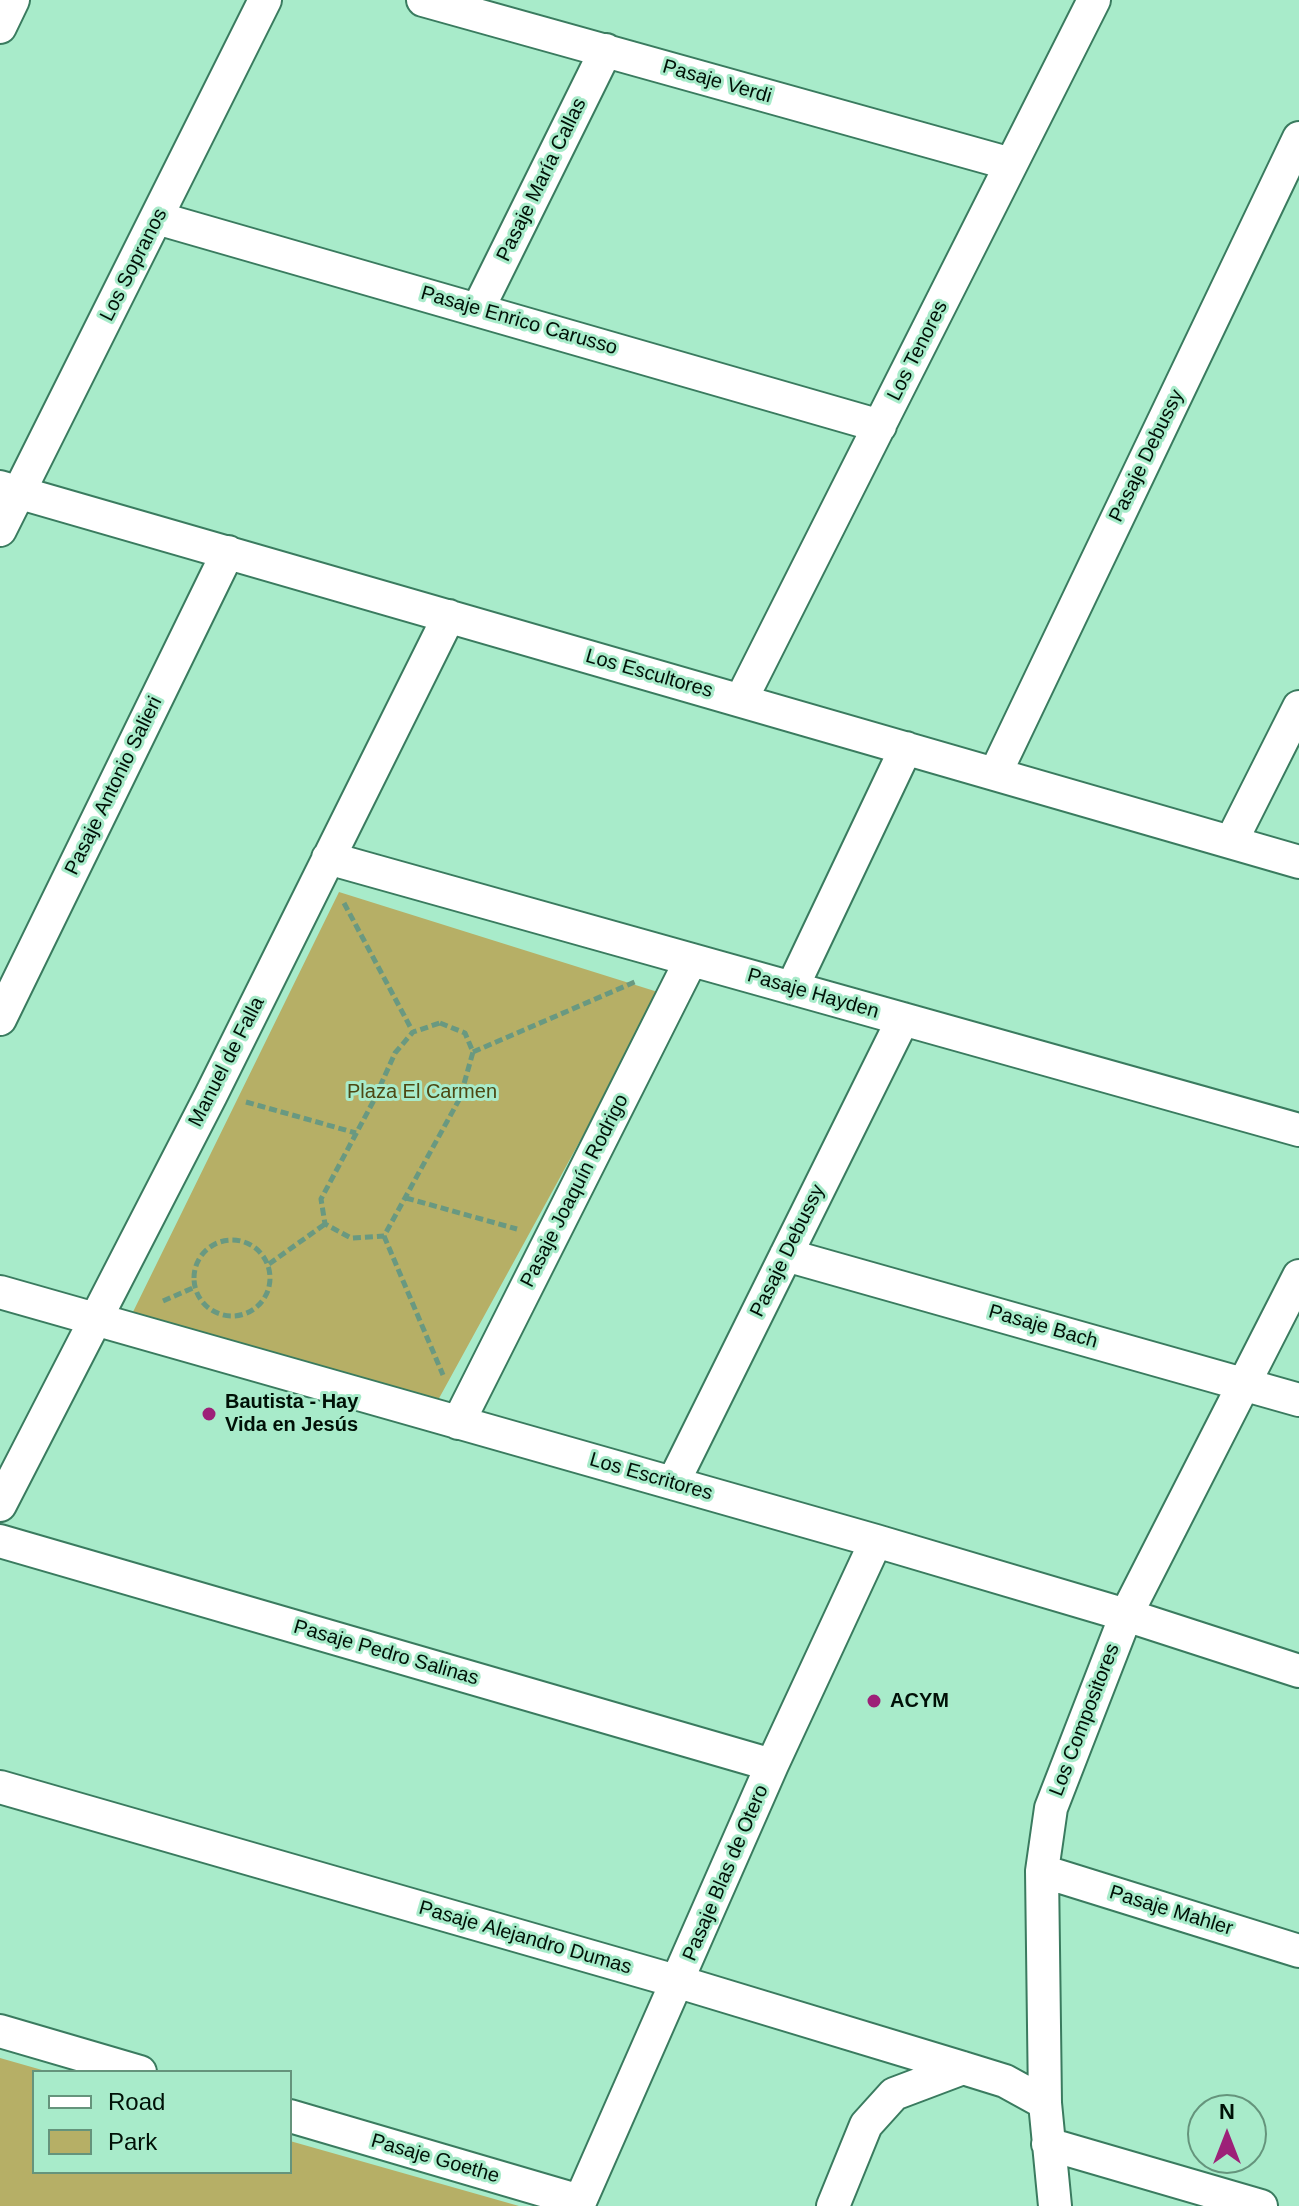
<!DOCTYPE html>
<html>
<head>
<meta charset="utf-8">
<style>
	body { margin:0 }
	#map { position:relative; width:1299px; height:2206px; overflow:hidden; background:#a8ebca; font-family:Arial,sans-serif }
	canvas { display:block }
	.legend { position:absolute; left:32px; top:2070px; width:260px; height:104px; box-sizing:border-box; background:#a8ebca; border:2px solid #65947c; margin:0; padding:10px 14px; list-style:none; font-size:24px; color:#001107 }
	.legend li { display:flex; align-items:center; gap:16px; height:40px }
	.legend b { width:40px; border:2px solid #65947c }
	.north { position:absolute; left:1187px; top:2094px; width:80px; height:80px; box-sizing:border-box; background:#a8ebca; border:2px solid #65947c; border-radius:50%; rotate:0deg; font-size:22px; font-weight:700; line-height:32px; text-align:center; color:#001107 }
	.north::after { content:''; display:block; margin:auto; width:28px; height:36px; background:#9d2178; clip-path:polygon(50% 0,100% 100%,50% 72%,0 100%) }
</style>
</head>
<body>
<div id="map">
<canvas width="1299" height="2206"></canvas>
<ul class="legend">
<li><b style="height:10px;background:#fff"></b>Road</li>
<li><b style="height:22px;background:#b6af66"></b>Park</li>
</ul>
<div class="north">N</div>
</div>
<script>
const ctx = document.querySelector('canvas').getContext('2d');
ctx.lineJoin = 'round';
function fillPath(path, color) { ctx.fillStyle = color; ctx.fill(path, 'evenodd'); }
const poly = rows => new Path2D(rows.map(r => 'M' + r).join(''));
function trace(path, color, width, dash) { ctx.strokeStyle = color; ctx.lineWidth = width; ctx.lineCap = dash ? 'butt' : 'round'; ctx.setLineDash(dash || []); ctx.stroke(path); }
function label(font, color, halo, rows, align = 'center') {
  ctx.font = font + ' Arial,sans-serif'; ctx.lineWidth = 6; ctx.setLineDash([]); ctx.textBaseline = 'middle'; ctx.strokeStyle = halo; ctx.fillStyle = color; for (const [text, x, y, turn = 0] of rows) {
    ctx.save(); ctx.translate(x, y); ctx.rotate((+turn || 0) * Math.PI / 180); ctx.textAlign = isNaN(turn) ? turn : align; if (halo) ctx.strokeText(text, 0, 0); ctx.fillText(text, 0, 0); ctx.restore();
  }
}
const green = poly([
	[339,892,661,993,437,1402,131,1316],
	[0,2058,49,2072,34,2072,34,2172,290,2172,290,2141,519,2206,0,2206]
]);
const path = poly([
	[344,903,413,1032],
	[440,1023,465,1033,473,1052,460,1098,384,1236,351,1238,325,1224,321,1199,373,1102,395,1053,413,1032,440,1023],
	[473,1052,637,981],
	[246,1102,356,1133],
	[406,1198,517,1229],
	[384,1236,443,1375],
	'194 1278a38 38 0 1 1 76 0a38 38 0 1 1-76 0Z',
	[269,1264,325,1224],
	[163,1301,195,1287]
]);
const minor = poly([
	[423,0,1011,164],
	[0,27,13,0],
	[157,218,880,426],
	[478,309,606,50],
	[0,487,1299,862],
	[0,530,265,0],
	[741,700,1094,0],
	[995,774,1299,138],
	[1231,842,1299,707],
	[328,858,1299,1130],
	[792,988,906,748],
	[0,1019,228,552],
	[786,1255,1299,1400],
	[0,1292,876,1541,1126,1615,1299,1671],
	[458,1423,691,960],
	[673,1483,903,1019],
	[0,1505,211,1095,449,616],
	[0,1541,772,1765],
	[0,1787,679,1982,963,2068,1005,2081,1045,2103],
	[1042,1871,1299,1951],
	[0,2031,140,2072],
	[290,2116,580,2201],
	[1048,2144,1261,2206],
	[578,2206,772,1765,876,1541],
	[833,2206,866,2125,894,2094,963,2068],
	[1055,2206,1045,2103,1042,1871,1051,1808,1126,1615,1299,1276]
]);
const markers = [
	[209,1414,8,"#9d2178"],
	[874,1701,8,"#9d2178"]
];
const streetNames = [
	["Pasaje Verdi",717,82,16],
	["Pasaje María Callas",542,180,-64],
	["Los Sopranos",134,265,-63],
	["Pasaje Enrico Carusso",519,321,16],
	["Los Tenores",918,351,-63],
	["Pasaje Debussy",1147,456,-64],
	["Los Escultores",649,674,16],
	["Pasaje Antonio Salieri",114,786,-64],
	["Pasaje Hayden",813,994,16],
	["Manuel de Falla",227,1062,-63],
	["Pasaje Joaquín Rodrigo",575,1191,-63],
	["Pasaje Debussy",788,1251,-64],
	["Pasaje Bach",1043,1327,16],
	["Los Escritores",651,1477,16],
	["Pasaje Pedro Salinas",386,1653,16],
	["Los Compositores",1085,1720,-69],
	["Pasaje Blas de Otero",726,1873,-67],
	["Pasaje Mahler",1171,1911,17],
	["Pasaje Alejandro Dumas",525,1938,16],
	["Pasaje Goethe",435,2159,16]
];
const parkNames = [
	["Plaza El Carmen",422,1092]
];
const poiNames = [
	["Bautista - Hay",225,1402],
	["Vida en Jesús",225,1425],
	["ACYM",890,1701]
];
fillPath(green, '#b6af66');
trace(minor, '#3a7b5f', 36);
trace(path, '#699981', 5, [8, 4]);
trace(minor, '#fff', 32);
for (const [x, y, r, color] of markers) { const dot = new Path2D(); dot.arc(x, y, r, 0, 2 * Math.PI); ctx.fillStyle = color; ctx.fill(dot); trace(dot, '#a8ebca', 3); }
label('20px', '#001107', '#a8ebca', streetNames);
label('20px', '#4d4813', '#a8ebca', parkNames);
label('bold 20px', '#001107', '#a8ebca', poiNames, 'left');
</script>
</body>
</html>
